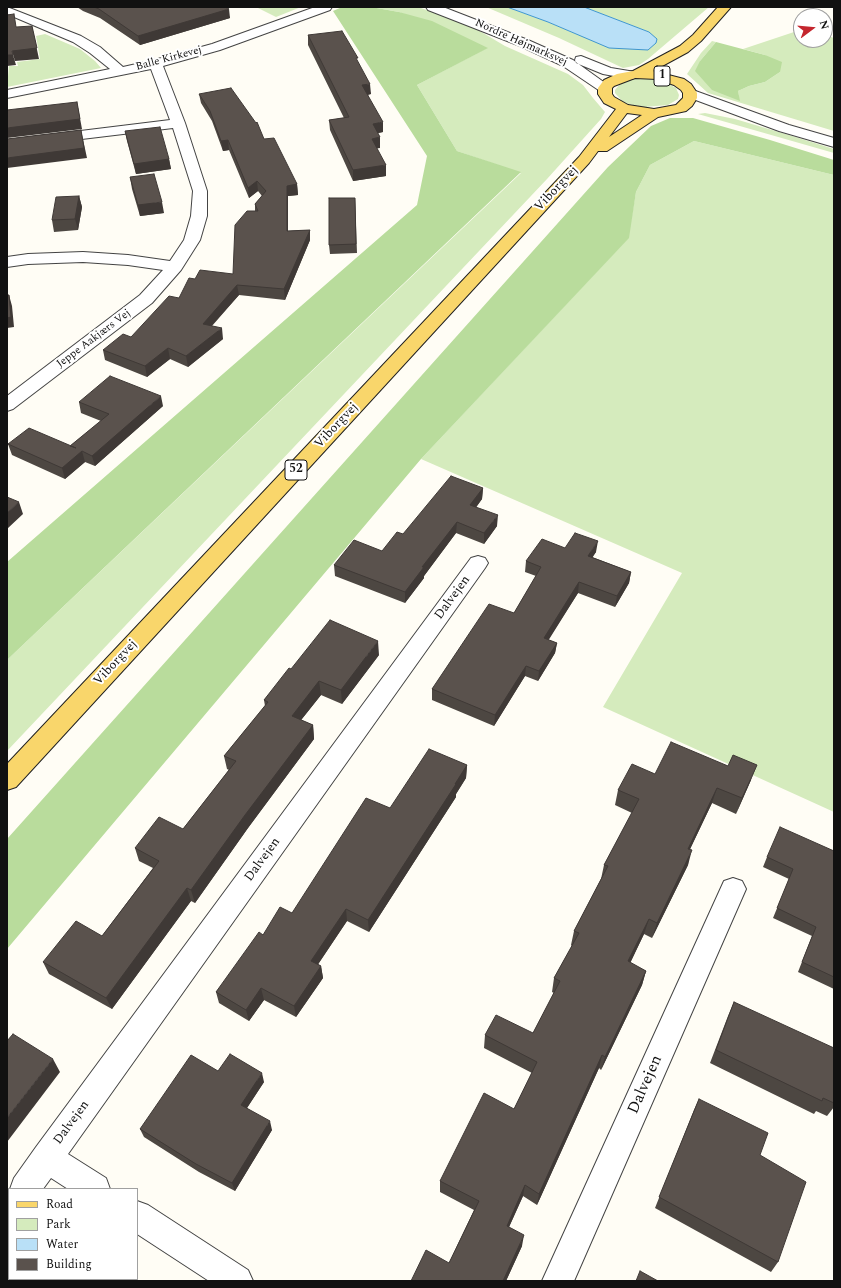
<!DOCTYPE html>
<html>
<head>
<meta charset="utf-8">
<style>
	body { margin:0 }
	#map { position:relative; width:841px; height:1288px; overflow:hidden; background:#fffdf5; font-family:Spectral,serif }
	canvas { display:block }
	.frame { position:absolute; inset:0; border:8px solid #111; pointer-events:none }
	.legend { position:absolute; left:8px; top:1188px; width:130px; height:92px; box-sizing:border-box; background:#fff; border:1px solid #a0a0a0; margin:0; padding:5px 7px; list-style:none; font-size:12px; color:#111 }
	.legend li { display:flex; align-items:center; gap:8px; height:20px }
	.legend b { width:20px; border:1px solid #a0a0a0 }
	.north { position:absolute; left:793px; top:8px; width:40px; height:40px; box-sizing:border-box; background:#fff; border:1px solid #a0a0a0; border-radius:50%; rotate:74deg; font-size:11px; font-weight:700; line-height:16px; text-align:center; color:#111 }
	.north::after { content:''; display:block; margin:auto; width:14px; height:18px; background:#c4262e; clip-path:polygon(50% 0,100% 100%,50% 72%,0 100%) }
</style>
</head>
<body>
<div id="map">
<canvas width="841" height="1288"></canvas>
<div class="frame"></div>
<ul class="legend">
<li><b style="height:5px;background:#f9d66b"></b>Road</li>
<li><b style="height:11px;background:#d5ebbd"></b>Park</li>
<li><b style="height:11px;background:#b9e0f7"></b>Water</li>
<li><b style="height:11px;background:#5a524d"></b>Building</li>
</ul>
<div class="north">N</div>
</div>
<script>
const ctx = document.querySelector('canvas').getContext('2d');
ctx.lineJoin = 'round';
function fillPath(path, color) { ctx.fillStyle = color; ctx.fill(path, 'evenodd'); }
const poly = rows => new Path2D(rows.map(r => 'M' + r).join(''));
function trace(path, color, width, dash) { ctx.strokeStyle = color; ctx.lineWidth = width; ctx.lineCap = dash ? 'butt' : 'round'; ctx.setLineDash(dash || []); ctx.stroke(path); }
function label(font, color, halo, rows, align = 'center') {
  ctx.font = font + ' Spectral,serif'; ctx.lineWidth = 4; ctx.setLineDash([]); ctx.textBaseline = 'middle'; ctx.strokeStyle = halo; ctx.fillStyle = color; for (const [text, x, y, turn = 0] of rows) {
    ctx.save(); ctx.translate(x, y); ctx.rotate((+turn || 0) * Math.PI / 180); ctx.textAlign = isNaN(turn) ? turn : align; if (halo) ctx.strokeText(text, 0, 0); ctx.fillText(text, 0, 0); ctx.restore();
  }
}
const green = poly([
	[256,7,301,7,276,17],
	[371,7,418,7,468,24,505,46,568,74,583,85,593,98,605,112,601,119,547,179,7,751,7,660,521,173,457,151,417,85,487,48,399,12],
	[486,7,507,7,548,22,576,34,649,32,584,7,709,7,648,59,639,65,623,68,559,38],
	[797,31,801,31,801,40,825,40,825,35,834,38,834,131,708,93,687,74,701,53,712,41,716,42,700,61,739,100,738,91,749,86,765,82,780,72,765,55,743,49],
	[45,34,80,49,95,61,101,68,7,87,9,66,18,66,17,62,40,59,36,36],
	[650,78,665,82,676,88,679,95,678,99,668,105,644,107,628,104,622,101,615,93,615,90,621,83,634,79],
	[705,113,735,119,789,135,834,149,834,153,698,114],
	[694,141,834,175,834,812,603,707,682,573,421,459,628,238,636,192,650,165]
]);
const forest = poly([
	[342,7,371,7,399,12,432,21,488,48,417,85,457,151,521,172,7,660,7,562,417,205,427,156,333,11],
	[716,42,765,55,782,62,780,72,765,82,749,86,738,91,740,101,712,90,695,71,700,61],
	[670,118,693,118,770,140,834,160,834,175,694,141,650,165,636,192,629,238,421,459,7,949,7,839,608,167,651,126]
]);
const water = poly([
	[507,7,584,7,649,32,657,39,656,43,648,50,609,48,548,22,507,7]
]);
const minor = poly([
	[7,7,81,36,100,47,123,67,154,60,212,44,315,7,332,7,330,10,220,50,163,66,185,123,207,191,207,216,200,240,181,270,152,303,13,409,7,411,7,396,140,295,163,270,128,265,83,262,28,264,7,267,7,257,28,254,83,252,128,255,170,261,184,240,191,216,193,191,173,128,7,148,7,140,170,120,151,69,7,98,7,90,110,69,90,53,73,42,7,14,7,7],
	[426,7,443,7,528,40,573,60,612,88,610,91,600,91,563,66,520,46,428,10,426,7],
	[581,56,611,68,635,72,637,75,635,78,630,79,603,74,576,63,575,60,576,57,581,56],
	[690,89,789,125,834,138,834,147,779,131,685,96,683,93,685,90,690,89],
	[478,556,485,558,488,563,485,568,68,1154,106,1178,110,1189,68,1189,51,1178,43,1189,10,1189,14,1178,36,1147,471,558,478,556],
	[733,878,742,881,746,889,574,1281,542,1281,724,881,733,878],
	[7,1196,9,1196,9,1229,7,1229,7,1196],
	[137,1201,148,1205,248,1270,253,1281,209,1281,137,1234,137,1201]
]);
const major = poly([
	[718,7,731,7,701,41,688,52,653,71,684,79,691,84,697,93,697,98,692,106,686,111,658,117,607,151,598,151,589,163,16,787,7,790,7,764,579,157,616,109,604,103,598,94,598,88,604,80,617,74,633,71,680,46,693,35,718,7],
	[635,78,657,79,674,85,681,90,683,93,683,98,676,105,654,109,628,105,614,97,612,94,612,88,614,86,635,78],
	[627,113,642,115,609,137,627,113]
]);
const wall = poly([
	[77,7,225,7,230,18,140,45,100,18,83,11],
	[308,35,358,63,371,94,368,95,383,132,378,133,380,148,377,148,386,176,353,181,330,130,329,120,344,118,308,45],
	[199,94,264,139,297,184,298,195,288,196,288,231,310,230,310,240,285,300,239,295,212,326,223,339,188,367,170,359,147,377,105,360,103,350,131,337,179,298,195,279,233,274,255,211,255,204,262,196,258,191,249,198,229,150,223,151,212,121,201,103],
	[125,131,169,159,171,169,136,174,127,141],
	[130,177,164,213,140,216,132,189],
	[79,196,82,207,78,230,54,232,52,220],
	[355,198,357,253,330,254,329,245],
	[79,402,163,406,95,466,85,462,65,479,12,455,8,444,70,446,101,421,81,413],
	[483,488,482,499,476,507,497,526,484,544,456,533,424,576,424,578,405,603,335,576,334,565,382,551,403,534],
	[565,548,596,552,592,557,631,572,629,583,615,607,578,593,548,640,557,643,555,653,538,681,525,676,494,726,432,700,432,689,514,613,536,576,525,572,526,561],
	[379,655,342,704,321,695,301,720,313,725,314,739,248,828,195,903,191,901,112,1009,49,974,43,962,102,936,153,868,139,861,135,848,183,829,229,770,227,769,224,756,265,706,264,700,291,669],
	[467,765,466,778,456,794,456,797,369,932,347,921,318,964,321,966,323,978,296,1017,264,1000,249,1021,219,1003,216,992,263,935,292,913,390,808],
	[655,774,751,780,736,814,712,803,690,849,688,865,652,938,644,934,630,963,646,971,642,985,601,1070,599,1068,537,1205,523,1196,509,1227,522,1246,506,1281,411,1281,449,1263,474,1210,440,1192,440,1181,514,1109,532,1073,484,1048,485,1035,533,1033,554,993,552,992,554,978,572,946,571,945,574,931,601,879,604,865,632,813,615,805,618,790],
	[834,851,834,989,798,972,812,936,773,918,789,879,763,867,767,857],
	[734,1002,834,1064,834,1107,827,1116,816,1111,814,1114,710,1063,728,1016],
	[218,1071,264,1082,247,1108,272,1130,235,1191,199,1172,144,1137,140,1129],
	[699,1099,760,1155,778,1262,771,1272,655,1208,694,1110]
]);
const shadedWall = poly([
	[229,9,230,18,140,45,138,36],
	[32,26,39,59,15,61,12,51],
	[7,55,13,55,16,65,7,66],
	[370,84,371,94,363,95,362,85],
	[77,102,82,129,7,138,7,128],
	[383,122,383,132,373,134,373,124],
	[81,130,87,158,7,168,7,158],
	[380,137,380,148,372,149,372,139],
	[228,140,229,150,223,151,221,141],
	[169,159,171,169,136,174,134,164],
	[386,165,386,176,353,181,353,170],
	[257,181,258,191,249,198,248,188],
	[297,184,298,195,288,196,288,241,287,231,287,186],
	[79,196,82,207,78,230,75,219],
	[162,202,164,213,140,216,138,205],
	[310,230,310,240,285,300,284,289],
	[237,285,239,295,204,334,203,324],
	[9,295,12,306,14,327,7,328,7,318],
	[222,328,223,339,188,367,186,356],
	[168,348,170,359,147,377,145,366],
	[161,396,163,406,95,466,92,456],
	[82,451,85,462,65,479,62,468],
	[483,488,482,499,470,516,470,505],
	[19,502,23,514,7,529,7,513],
	[498,515,497,526,484,544,484,533],
	[457,522,456,533,424,576,424,578,405,603,405,592,422,567],
	[598,541,596,552,587,566,588,556],
	[631,572,629,583,615,607,617,596],
	[579,582,578,593,543,649,544,638],
	[378,641,379,655,342,704,341,690],
	[557,643,555,653,538,681,539,671],
	[526,666,525,676,494,726,495,715],
	[319,681,321,695,294,729,292,716],
	[313,725,314,739,248,828,195,903,191,890,245,815],
	[467,765,466,778,456,794,456,797,369,932,368,920],
	[757,765,751,780,736,814,742,798],
	[717,788,712,803,683,864,688,849],
	[692,850,688,865,652,938,657,923],
	[187,888,191,901,112,1009,106,998],
	[346,909,347,921,313,972,311,961],
	[649,919,644,934,624,976,628,961],
	[321,966,323,978,296,1017,294,1006],
	[646,971,642,985,601,1070,605,1057],
	[261,988,264,1000,249,1021,246,1010],
	[602,1055,599,1068,537,1205,539,1194],
	[53,1059,60,1072,7,1142,7,1118],
	[262,1073,264,1082,243,1114,241,1105],
	[270,1121,272,1130,235,1191,232,1183],
	[525,1185,523,1196,505,1236,507,1226],
	[524,1235,522,1246,506,1281,503,1281]
]);
const building = poly([
	[94,7,225,7,229,9,138,36,99,9,94,7],
	[14,14,16,27,32,26,37,48,12,51,13,55,7,55,7,15,14,14],
	[342,31,358,58,356,58,370,84,362,85,383,122,373,124,380,137,372,139,386,165,353,170,329,120,349,117,308,35,342,31],
	[231,88,256,123,257,122,264,139,274,138,297,184,287,186,287,231,310,230,284,289,237,285,203,324,222,328,186,356,168,348,145,366,103,350,123,334,131,337,169,296,179,298,189,278,195,279,200,270,233,274,235,225,247,211,258,211,255,204,266,191,257,181,248,188,228,140,221,141,210,111,199,94,231,88],
	[77,102,80,119,7,128,7,110,77,102],
	[160,127,169,159,134,164,125,131,160,127],
	[81,130,84,148,7,158,7,139,81,130],
	[154,174,162,202,138,205,130,177,154,174],
	[79,196,75,219,52,220,56,197,79,196],
	[329,198,355,198,356,244,329,245,329,198],
	[7,295,9,295,11,317,7,318,7,295],
	[110,376,161,396,92,456,82,451,62,468,8,444,29,428,76,448,70,446,109,414,79,402,110,376],
	[451,476,483,488,470,505,498,515,484,533,457,522,422,567,424,567,405,592,334,565,354,540,382,551,397,532,403,534,451,476],
	[7,497,19,502,7,513,7,497],
	[575,533,598,541,588,556,631,572,617,596,579,582,544,638,557,643,539,671,526,666,495,715,432,689,489,604,514,613,541,567,526,561,542,539,565,548,575,533],
	[330,620,378,641,341,690,319,681,292,716,313,725,245,815,191,890,187,888,106,998,43,962,76,921,102,936,159,861,135,848,159,817,183,829,236,761,224,756,268,702,264,700,289,668,291,669,330,620],
	[671,742,728,766,733,755,757,765,742,798,717,788,688,849,692,850,657,923,649,919,628,961,646,971,605,1057,602,1055,539,1194,525,1185,507,1226,524,1235,503,1281,411,1281,426,1250,449,1263,479,1201,440,1181,484,1093,514,1109,537,1062,485,1035,496,1015,533,1033,560,981,554,978,579,933,574,931,608,866,604,865,639,799,618,790,632,764,655,774,671,742],
	[429,749,467,765,455,784,456,784,368,920,346,909,311,961,321,966,294,1006,261,988,246,1010,216,992,259,932,263,935,280,907,292,913,366,798,390,808,429,749],
	[780,827,834,851,834,977,802,962,816,927,777,908,793,869,767,857,780,827],
	[734,1002,834,1048,834,1103,823,1098,822,1101,716,1050,734,1002],
	[13,1034,53,1059,7,1118,7,1041,13,1034],
	[230,1054,262,1073,241,1105,270,1121,232,1183,196,1164,140,1129,191,1055,218,1071,230,1054],
	[699,1099,768,1133,760,1155,806,1182,778,1262,659,1197,699,1099],
	[640,1271,658,1281,636,1281,640,1271],
	[33,1279,87,1279,90,1281,32,1281,33,1279]
]);
const farStreetnames = [
	["Nordre Højmarksvej",521,43,24],
	["Balle Kirkevej",169,59,-15],
	["Jeppe Aakjærs Vej",94,339,-37]
];
const shields = [
	[662,76,16],
	[296,470,22]
];
const shieldNames = [
	["1",662,76],
	["52",296,470]
];
const streetNames = [
	["Viborgvej",557,189,-47],
	["Viborgvej",337,426,-47],
	["Dalvejen",453,598,-54],
	["Viborgvej",116,663,-47],
	["Dalvejen",263,860,-54],
	["Dalvejen",72,1123,-54]
];
const nearStreetnames = [
	["Dalvejen",646,1085,-66]
];
fillPath(green, '#d5ebbd');
fillPath(forest, '#b9dc9c');
fillPath(water, '#b9e0f7');
trace(water, '#3f96cf', 1);
trace(minor, '#444', 2);
trace(major, '#222', 2);
fillPath(minor, '#fff');
fillPath(major, '#f9d66b');
fillPath(wall, '#4d4742');
fillPath(shadedWall, '#3f3936');
fillPath(building, '#5a524d');
trace(building, '#3f3936', 1);
label('11px', '#111', '#fff', farStreetnames);
for (const [x, y, w] of shields) { const box = new Path2D(); box.roundRect(x - w / 2, y - 10, w, 20, 3); ctx.fillStyle = '#fff'; ctx.fill(box); trace(box, '#111', 1); }
label('bold 12px', '#111', null, shieldNames);
label('13px', '#111', '#fff', streetNames);
label('16px', '#111', '#fff', nearStreetnames);
</script>
</body>
</html>
